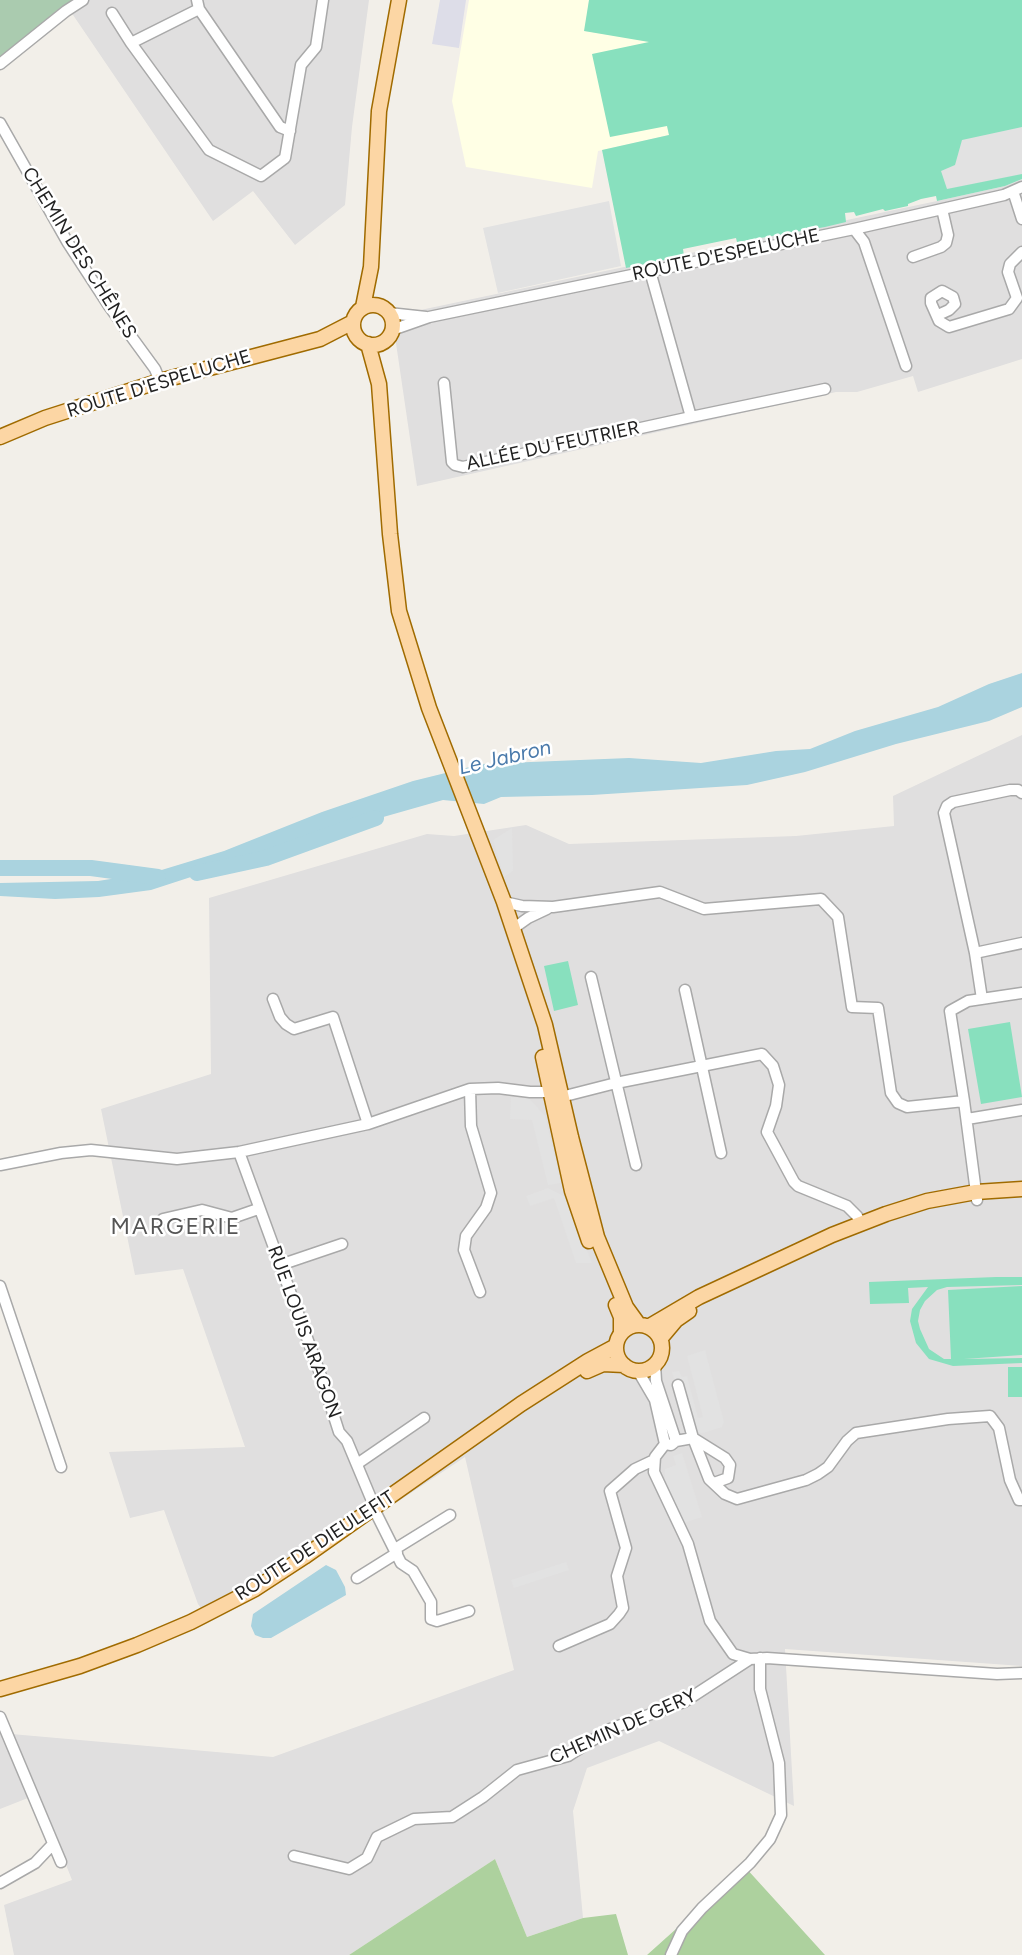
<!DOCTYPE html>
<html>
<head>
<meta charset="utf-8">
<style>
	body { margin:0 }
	canvas { display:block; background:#f2efe9 }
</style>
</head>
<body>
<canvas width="1022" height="1955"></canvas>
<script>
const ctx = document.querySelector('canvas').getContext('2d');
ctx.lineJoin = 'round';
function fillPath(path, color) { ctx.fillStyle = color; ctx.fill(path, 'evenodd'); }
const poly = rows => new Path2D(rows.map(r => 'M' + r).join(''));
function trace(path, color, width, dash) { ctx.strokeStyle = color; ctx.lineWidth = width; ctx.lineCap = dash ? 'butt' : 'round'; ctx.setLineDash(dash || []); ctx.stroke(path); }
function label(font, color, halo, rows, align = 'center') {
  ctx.font = font + ' Figtree,sans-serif'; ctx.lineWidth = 5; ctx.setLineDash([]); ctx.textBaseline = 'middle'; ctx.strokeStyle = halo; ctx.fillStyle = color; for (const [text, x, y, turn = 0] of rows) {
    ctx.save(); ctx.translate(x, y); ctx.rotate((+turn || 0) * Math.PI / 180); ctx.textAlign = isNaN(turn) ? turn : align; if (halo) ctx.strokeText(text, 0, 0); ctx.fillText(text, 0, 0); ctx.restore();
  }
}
const residential = poly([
	[75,0,369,0,352,127,345,205,295,245,253,191,213,221,71,12],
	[1022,179,1022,359,918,392,913,376,857,392,836,392,417,486,392,316,937,201,1005,186],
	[1022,735,1022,1666,785,1649,794,1806,659,1741,587,1768,573,1811,583,1918,527,1937,495,1859,349,1955,14,1955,4,1905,72,1880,38,1794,0,1809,0,1733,273,1757,514,1670,465,1457,289,1574,208,1618,198,1604,164,1510,130,1518,109,1452,245,1447,183,1269,135,1275,101,1109,211,1074,209,898,427,834,454,836,526,825,569,844,796,836,894,826,893,796]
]);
const education = poly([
	[469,0,589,0,585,31,650,41,669,135,598,151,592,188,466,167,452,101]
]);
const forest = poly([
	[495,1859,527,1937,583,1918,616,1914,628,1955,349,1955],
	[745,1867,825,1955,647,1955]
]);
const cemetery = poly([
	[0,0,75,0,60,8,0,58]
]);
const pitch = poly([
	[589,0,1022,0,1022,179,1005,186,937,201,936,196,921,199,908,204,908,206,885,211,883,209,856,216,854,212,845,213,846,222,825,227,737,242,736,238,683,249,684,256,626,268,602,150,669,135,667,126,610,137,592,54,649,42,584,31],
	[568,961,578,1005,554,1011,544,966],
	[1010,1022,1022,1097,981,1104,968,1029],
	[996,1277,1022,1277,1022,1285,947,1287,937,1290,925,1301,920,1310,918,1321,920,1329,929,1349,944,1359,951,1359,948,1290,1022,1286,1022,1355,964,1359,1022,1358,1022,1363,953,1366,929,1359,916,1343,910,1321,912,1309,928,1287,908,1288,909,1303,870,1304,869,1282],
	[1008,1367,1022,1367,1022,1397,1008,1397]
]);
const parking = poly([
	[1022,127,1022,174,947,189,941,171,955,165,962,140],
	[609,201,621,266,498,293,483,228],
	[512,828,513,871,504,877,493,840],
	[511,1097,530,1099,545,1116,561,1183,548,1185,532,1120,510,1119],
	[548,1188,566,1197,592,1263,576,1263,554,1198,530,1206,526,1196],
	[705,1350,724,1422,722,1427,703,1433,686,1431,671,1383,675,1382,672,1372,679,1371,682,1377,687,1376,698,1418,703,1417,687,1356],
	[682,1453,702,1517,683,1523,665,1480,665,1469,676,1465,673,1456],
	[566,1562,569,1570,514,1588,511,1580]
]);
const plaza = poly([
	[440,0,466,0,459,48,432,44]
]);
const water = poly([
	[1022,673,1022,707,989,721,896,744,805,772,747,785,592,795,501,797,484,804,443,800,320,835,151,890,99,897,55,899,0,896,0,883,98,881,155,872,224,851,322,812,413,781,482,764,629,758,701,763,776,751,810,749,855,731,938,707,989,684],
	[326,1565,336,1570,345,1587,346,1595,271,1638,263,1638,255,1635,251,1626,253,1614]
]);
const river = poly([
	[0,868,91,868,158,877],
	[197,873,266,858,376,818]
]);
const minor = poly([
	[197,0,199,9,280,127,290,131],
	[199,9,131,43,209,150,261,176,285,158,301,65,316,47,323,0],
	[112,13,131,43],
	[0,64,66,11,83,0],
	[0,123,68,243,109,306,155,369,160,381],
	[1013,191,1022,219],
	[854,229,864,242,906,366],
	[913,257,941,247,946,243,948,235,942,209],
	[650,271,691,417,825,389],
	[389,313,426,317],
	[938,315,949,310,955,304,953,297,942,291,931,298,931,303,939,321,949,327,1009,309,1017,298,1008,272,1010,264,1022,252],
	[392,330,429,317,854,229,1004,195,1022,187],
	[444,383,452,462,455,465,463,467,691,417],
	[1022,793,1018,790,1010,790,953,802,947,806,944,813,975,953,1022,943],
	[504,902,522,906,553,907,660,892,704,909,821,899,838,917,852,1007,878,1008,891,1093,898,1103,907,1107,964,1101],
	[514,928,528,918,547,909],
	[975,953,982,999],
	[591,977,636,1165],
	[685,990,721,1153],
	[273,999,280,1017,286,1024,294,1029,333,1017,368,1124],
	[470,1089,471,1126,491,1193,486,1208,466,1236,464,1250,480,1292],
	[561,1097,616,1083,762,1054,773,1066,779,1085,776,1106,767,1132,794,1182,798,1186,847,1206,857,1216,861,1224],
	[967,1119,1022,1110],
	[239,1152,321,1376,339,1432,347,1441,375,1508],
	[0,1165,61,1153,91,1150,177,1159,239,1152,368,1124,470,1089,498,1088,530,1092,555,1092],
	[977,1200,964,1101,950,1011,968,1001,1022,993],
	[163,1219,202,1210,232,1218,258,1209],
	[280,1265,342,1244],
	[0,1286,61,1467],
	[655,1364,656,1381,676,1441],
	[638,1371,655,1400,665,1444],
	[678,1385,693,1438,725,1458,730,1465,728,1478,714,1483],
	[357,1464,424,1418],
	[374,1509,401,1563,413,1571,431,1602,431,1619,437,1621,469,1611],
	[395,1549,450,1515],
	[357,1578,397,1553],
	[559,1646,610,1624,619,1614,623,1608,617,1576,626,1548,610,1491,635,1469,654,1460],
	[750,1659,733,1654,710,1621,688,1544,654,1472,655,1457,665,1444,671,1445,676,1441,693,1438,709,1479,725,1494,737,1499,806,1480,818,1474,828,1467,847,1441,856,1433,948,1419,990,1416,999,1428,1010,1480,1019,1500,1022,1500],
	[0,1717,61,1862],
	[294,1856,349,1869,367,1858,377,1837,414,1819,452,1817,483,1797,517,1770,568,1756,610,1729,684,1702,750,1659,767,1658,997,1674,1022,1673],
	[0,1883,35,1863,53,1844],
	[671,1955,682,1931,702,1908,750,1863,770,1839,781,1815,779,1763,760,1689,760,1658]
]);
const major = poly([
	'353 325a20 20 0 1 1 40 0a20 20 0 1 1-40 0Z',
	[363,307,371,267,379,111,399,0],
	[368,344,379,384,390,534,399,611,429,708,504,902,545,1025,571,1137,597,1237,626,1307,639,1325],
	[0,437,45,418,160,381,320,339,353,322],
	[543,1057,572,1191,589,1241],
	[616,1305,621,1317,621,1334],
	'616 1348a23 23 0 1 1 46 0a23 23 0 1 1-46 0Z',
	[648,1327,699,1297,832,1235,886,1214,927,1201,976,1192,1022,1189],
	[660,1339,676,1320,689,1311],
	[587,1371,603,1364,624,1365],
	[0,1689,80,1666,137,1645,191,1622,255,1589,304,1557,521,1404,588,1361,616,1346]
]);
const streetNames = [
	["CHEMIN DES CHÊNES",79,253,58],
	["ROUTE D'ESPELUCHE",726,255,-12],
	["ROUTE D'ESPELUCHE",159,384,-17],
	["ALLÉE DU FEUTRIER",553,446,-12],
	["RUE LOUIS ARAGON",304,1332,70],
	["ROUTE DE DIEULEFIT",315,1546,-33],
	["CHEMIN DE GERY",623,1727,-24]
];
const waterNames = [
	["Le Jabron",505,758,-13]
];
const quarterNames = [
	["MARGERIE",176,1227]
];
fillPath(residential, '#e0dfdf');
fillPath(education, '#ffffe5');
fillPath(forest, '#add19e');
fillPath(cemetery, '#aacbaf');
fillPath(pitch, '#88e0be');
fillPath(parking, '#e2e2e2');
fillPath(plaza, '#dddde8');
fillPath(water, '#aad3df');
trace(river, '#aad3df', 16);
trace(minor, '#a9a9a9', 13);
trace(major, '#a06b00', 17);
trace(minor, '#fff', 10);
trace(major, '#fcd6a4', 14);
label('19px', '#222', '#fff', streetNames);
label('italic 21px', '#4a7aab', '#fff', waterNames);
ctx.letterSpacing = '2px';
label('23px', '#555', '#fff', quarterNames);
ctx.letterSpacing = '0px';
</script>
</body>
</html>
